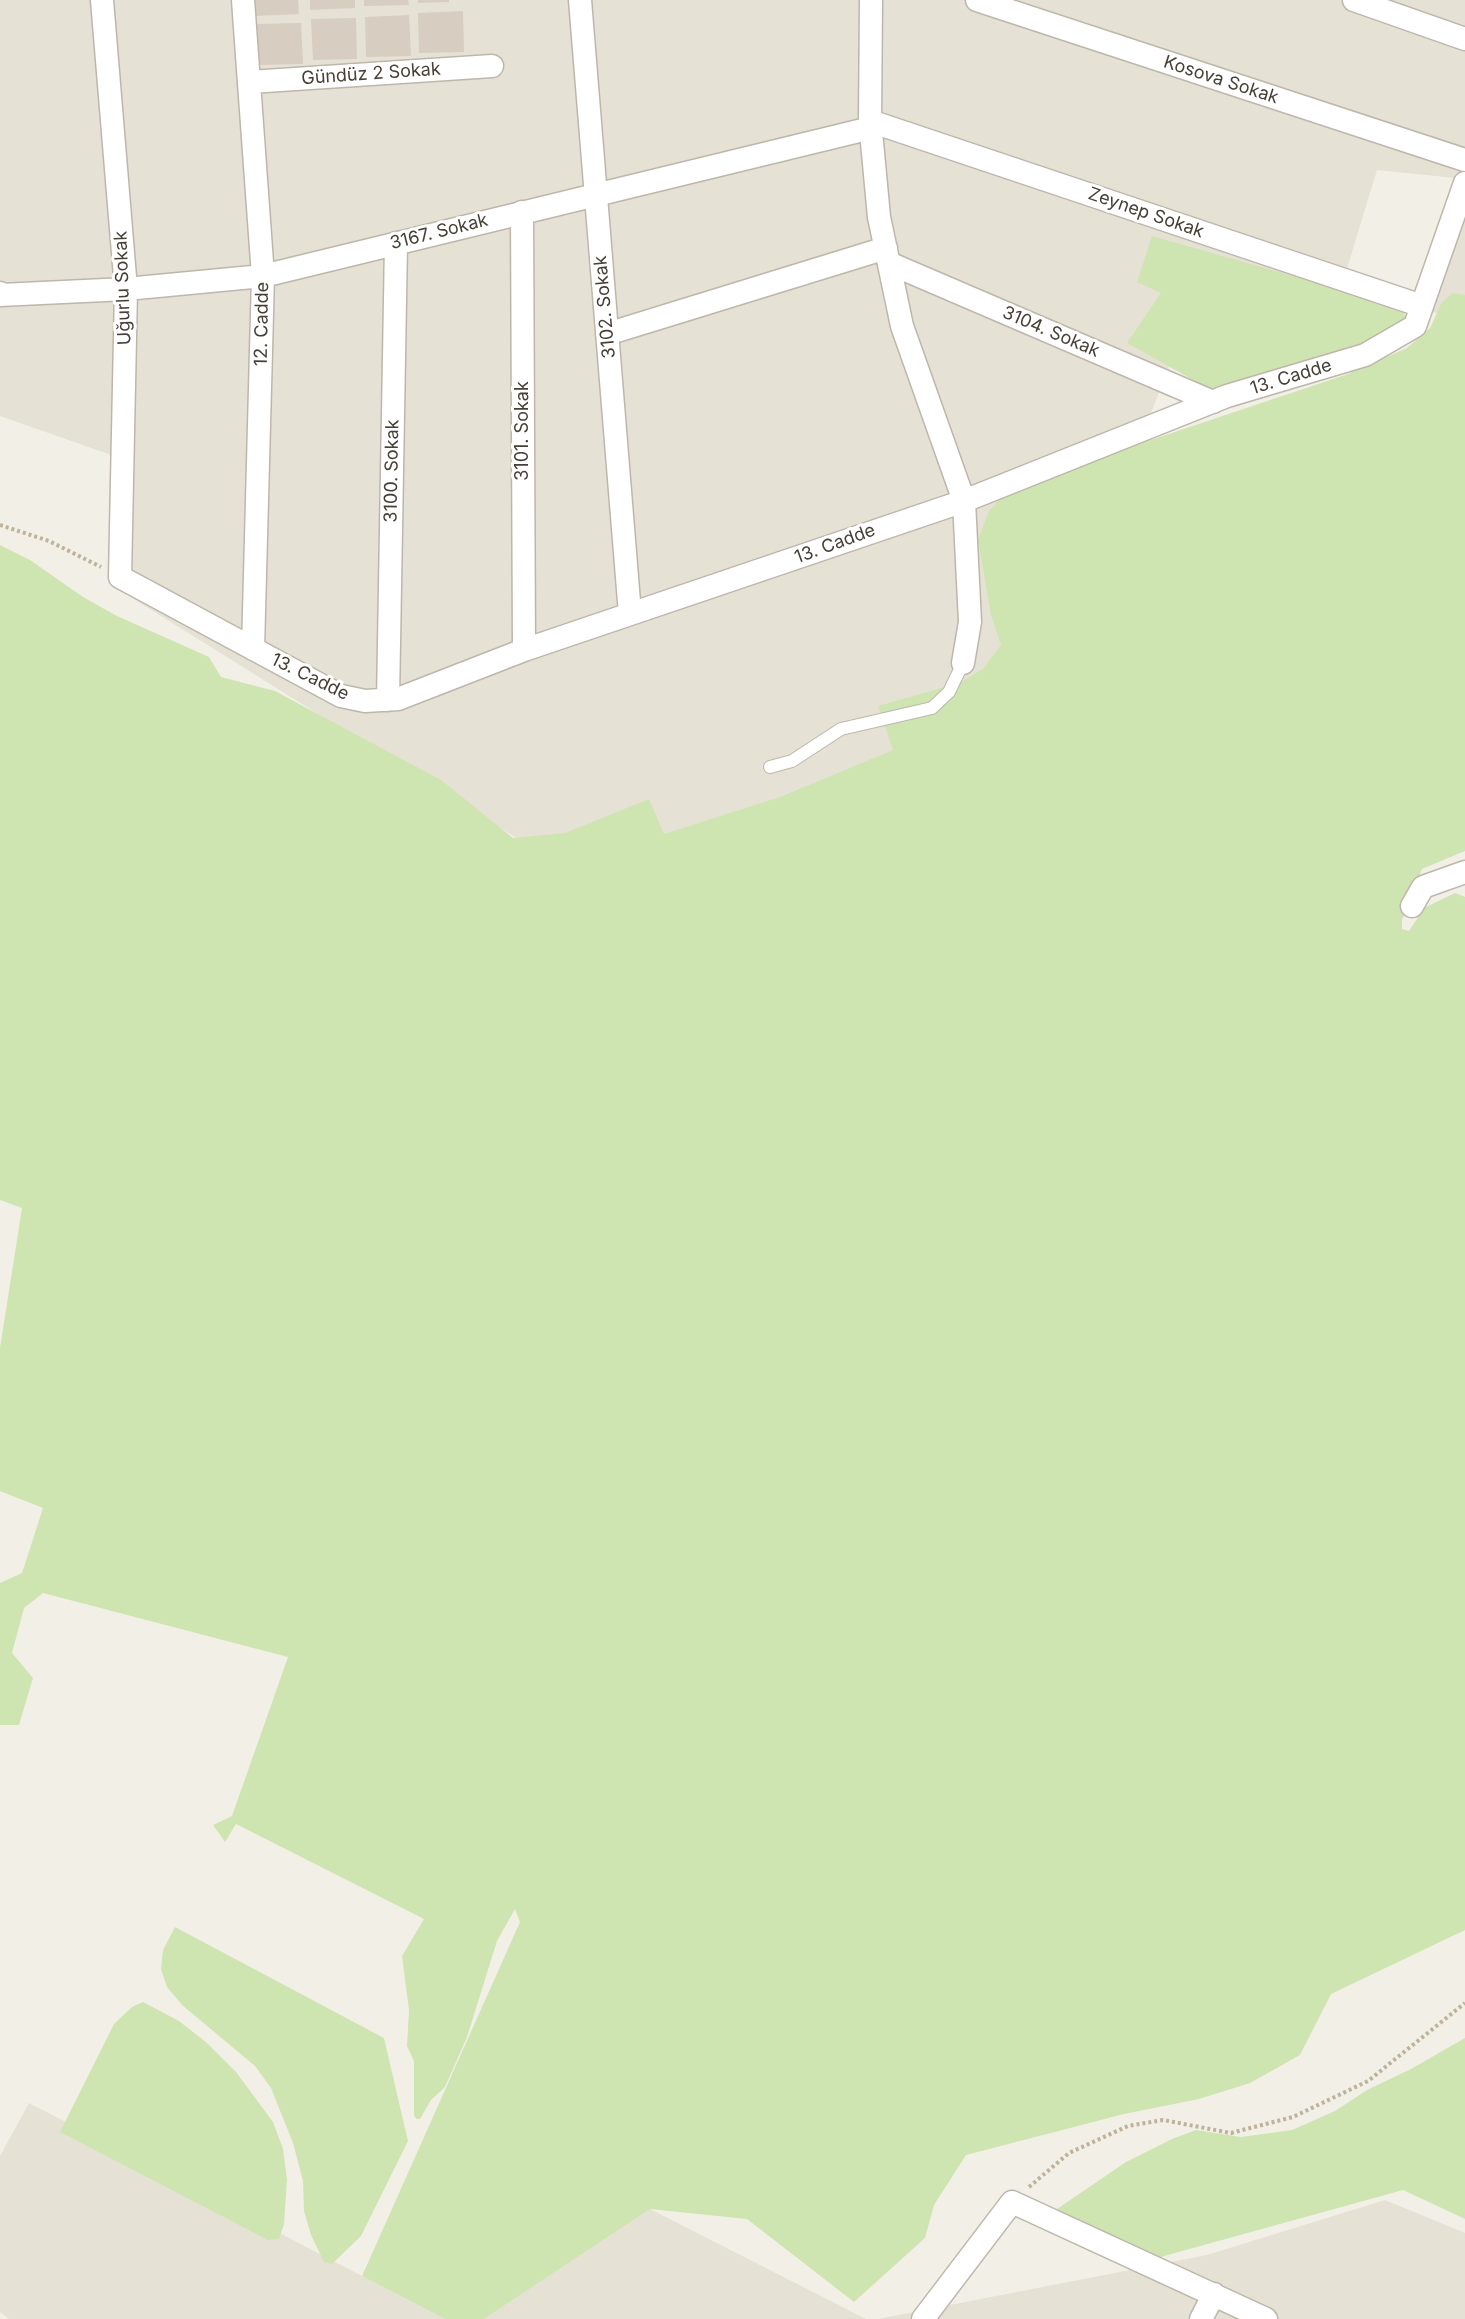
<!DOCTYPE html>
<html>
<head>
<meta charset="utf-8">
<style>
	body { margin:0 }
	canvas { display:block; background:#f2efe7 }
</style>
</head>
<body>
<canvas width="1465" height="2319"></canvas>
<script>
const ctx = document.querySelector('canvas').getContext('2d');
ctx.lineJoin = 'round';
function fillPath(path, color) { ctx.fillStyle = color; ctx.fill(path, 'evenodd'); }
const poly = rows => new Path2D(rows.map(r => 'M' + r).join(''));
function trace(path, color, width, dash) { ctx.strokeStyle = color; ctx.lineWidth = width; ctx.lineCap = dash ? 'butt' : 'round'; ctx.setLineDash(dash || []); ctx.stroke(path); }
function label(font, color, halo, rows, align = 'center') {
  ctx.font = font + ' Inter,sans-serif'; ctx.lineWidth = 6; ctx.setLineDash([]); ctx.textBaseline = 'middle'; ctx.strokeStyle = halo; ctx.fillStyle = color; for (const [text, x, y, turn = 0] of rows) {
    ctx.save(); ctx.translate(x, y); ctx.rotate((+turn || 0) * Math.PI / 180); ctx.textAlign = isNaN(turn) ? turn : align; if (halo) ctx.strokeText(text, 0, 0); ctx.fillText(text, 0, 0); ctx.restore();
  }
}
const residential = poly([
	[0,0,1465,0,1465,179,1377,170,1345,275,1171,362,1033,714,579,877,134,599,117,457,0,416],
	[1465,204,1465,319,1432,312],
	[29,2103,445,2319,9,2319,0,2312,0,2156],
	[1385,2200,1465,2233,1465,2319,878,2319,1207,2255],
	[650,2209,866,2319,484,2319]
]);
const green = poly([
	[1152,236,1396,305,1404,310,1405,317,1401,325,1361,351,1222,396,1127,343,1161,293,1137,282],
	[1452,293,1465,295,1465,851,1422,869,1402,920,1402,929,1409,931,1424,908,1455,893,1465,897,1465,1930,1331,1994,1300,2055,1250,2083,1199,2099,1124,2114,966,2155,934,2205,925,2238,854,2302,747,2219,650,2209,484,2319,445,2319,362,2276,520,1922,515,1909,497,1941,467,2037,445,2087,431,2100,420,2119,417,2119,414,2116,414,2061,407,2046,409,2010,402,1956,424,1919,236,1824,225,1842,213,1825,232,1816,288,1657,43,1593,24,1608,12,1653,33,1678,19,1725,0,1725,0,1583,22,1573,43,1508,0,1491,0,1348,22,1208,0,1200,0,545,30,560,83,597,117,616,209,657,221,677,275,691,441,780,513,838,565,833,649,799,664,834,780,797,893,750,878,706,959,683,983,669,1001,645,991,615,978,540,989,511,1002,497,1094,459,1348,374,1407,348,1430,328,1441,304],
	[175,1927,384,2038,408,2141,361,2236,332,2264,324,2262,311,2235,304,2211,303,2181,293,2143,271,2088,255,2066,182,2005,167,1987,161,1969,163,1950],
	[143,2002,179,2021,207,2043,236,2072,273,2122,283,2149,287,2179,284,2224,279,2239,268,2240,60,2132,114,2024,132,2007],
	[1465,2038,1465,2219,1403,2190,1157,2258,1054,2211,1126,2162,1172,2139,1196,2130,1241,2137,1292,2130,1335,2111,1367,2090,1411,2069]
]);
const building = poly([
	[254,0,298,0,299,14,254,16],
	[310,0,355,0,355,8,310,10],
	[364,0,408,0,409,5,364,6],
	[418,0,449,0,449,2,418,3],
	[463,11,464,52,419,53,418,13],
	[409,15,411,56,366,57,365,17],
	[356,18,357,59,313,60,311,19],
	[301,23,303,64,258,65,257,24]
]);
const path = poly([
	[0,525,49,541,101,567],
	[1029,2187,1069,2153,1128,2126,1163,2120,1231,2133,1293,2117,1368,2081,1465,2003]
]);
const service = poly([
	[770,767,792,761,841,729,932,708,949,692,963,663]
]);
const minor = poly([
	[102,0,126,289,120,577,341,696,365,701,398,699,524,650,964,501,1227,396,1365,355,1415,326,1465,183],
	[243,0,263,276,253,649],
	[580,0,630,614],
	[871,0,870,121,879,217,902,326,964,501,970,622,963,663],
	[977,0,1465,160],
	[1354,0,1465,39],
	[250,82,492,66],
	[870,121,1422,306],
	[522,212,524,650],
	[889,263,1213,402],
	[0,293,0,295,126,289,263,276,871,128],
	[607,334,886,248],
	[388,700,396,243],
	[1412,906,1423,887,1465,872],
	[923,2319,1012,2202,1266,2319],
	[1201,2319,1214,2294]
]);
const streetNames = [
	["Gündüz 2 Sokak",371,74,-4],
	["Kosova Sokak",1221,80,18],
	["Zeynep Sokak",1146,213,19],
	["3167. Sokak",439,232,-14],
	["Uğurlu Sokak",123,288,-92],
	["3102. Sokak",605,307,-95],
	["12. Cadde",262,324,-89],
	["3104. Sokak",1051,332,23],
	["13. Cadde",1291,377,-17],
	["3101. Sokak",523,431,-90],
	["3100. Sokak",392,471,-89],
	["13. Cadde",835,544,-20],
	["13. Cadde",310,677,26]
];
fillPath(residential, '#e6e1d5');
fillPath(green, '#cee5b1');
fillPath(building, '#d7cdc0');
trace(service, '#beb6aa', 14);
trace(minor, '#beb6aa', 25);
trace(path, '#bfb29b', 4, [3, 3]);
trace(service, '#fff', 12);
trace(minor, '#fff', 22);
label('18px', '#453f36', '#fff', streetNames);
</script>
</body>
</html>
